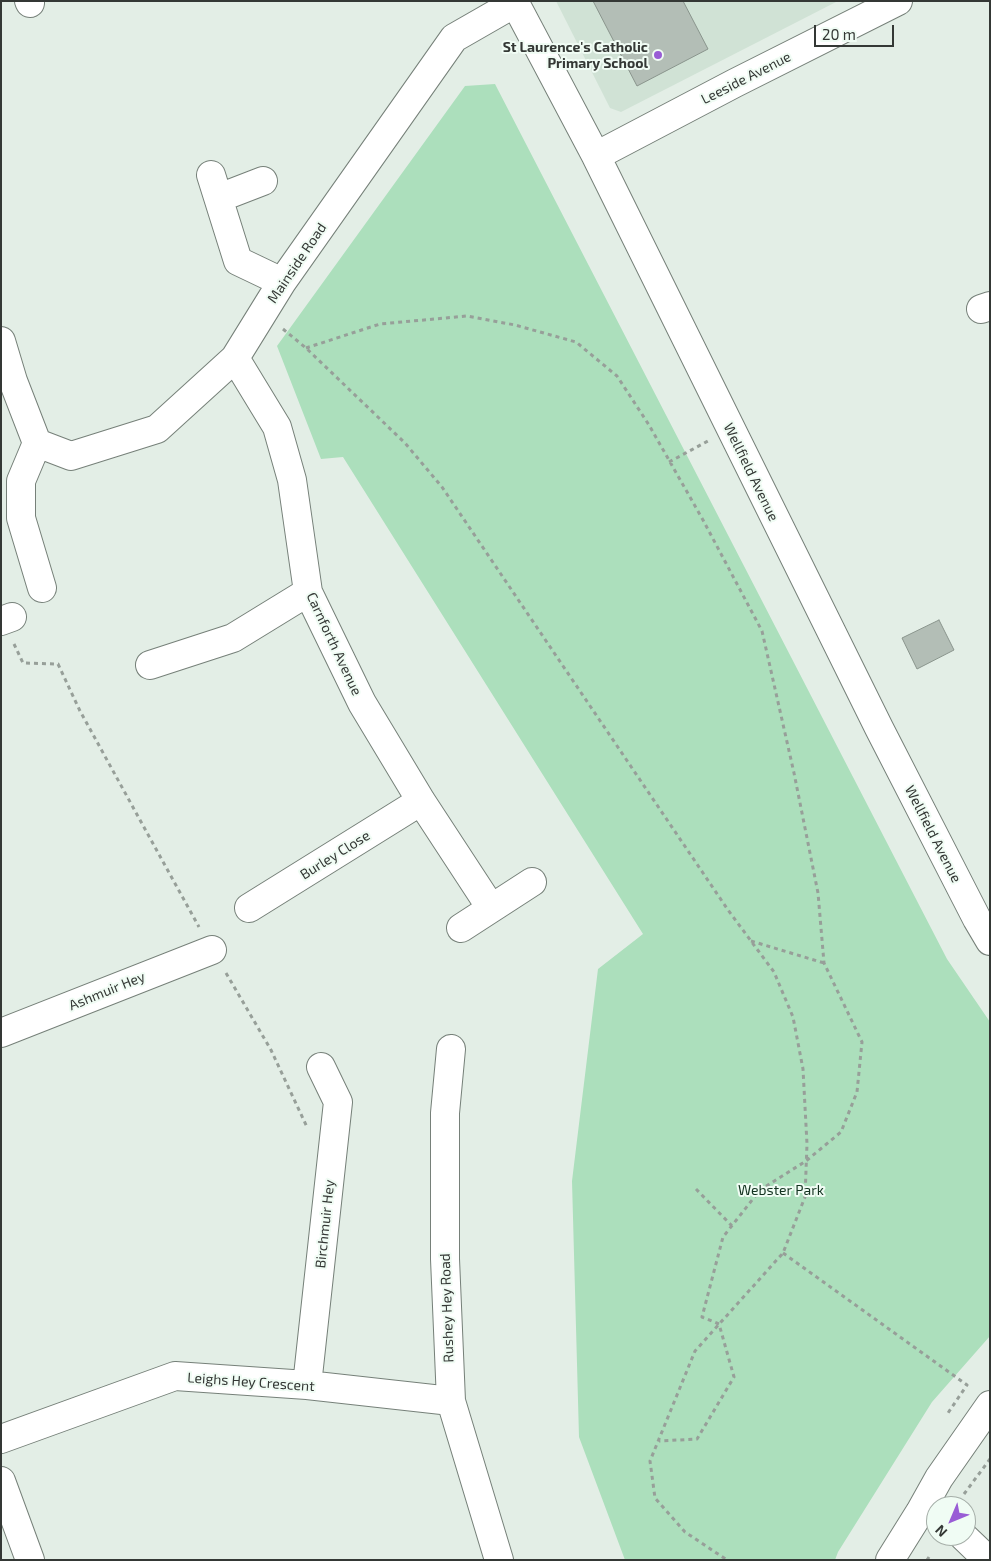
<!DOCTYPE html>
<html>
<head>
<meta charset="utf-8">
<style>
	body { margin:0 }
	#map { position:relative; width:991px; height:1561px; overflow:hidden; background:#e3eee6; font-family:"Exo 2",sans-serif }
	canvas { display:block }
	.frame { position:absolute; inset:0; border:2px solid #343835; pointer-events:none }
	.north { position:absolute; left:926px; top:1496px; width:50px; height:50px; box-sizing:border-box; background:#f0fcf4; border:1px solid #a5aea8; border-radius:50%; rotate:225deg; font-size:14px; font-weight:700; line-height:20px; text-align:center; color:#343835 }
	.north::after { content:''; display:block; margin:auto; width:18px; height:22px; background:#995dd5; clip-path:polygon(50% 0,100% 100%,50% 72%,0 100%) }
	.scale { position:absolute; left:814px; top:25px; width:80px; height:22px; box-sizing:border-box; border:2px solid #343835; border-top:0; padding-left:6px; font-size:15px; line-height:18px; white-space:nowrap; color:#343835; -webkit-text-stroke:4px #f0fcf4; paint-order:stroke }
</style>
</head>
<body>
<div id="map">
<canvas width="991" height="1561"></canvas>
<div class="frame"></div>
<div class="north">N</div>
<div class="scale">20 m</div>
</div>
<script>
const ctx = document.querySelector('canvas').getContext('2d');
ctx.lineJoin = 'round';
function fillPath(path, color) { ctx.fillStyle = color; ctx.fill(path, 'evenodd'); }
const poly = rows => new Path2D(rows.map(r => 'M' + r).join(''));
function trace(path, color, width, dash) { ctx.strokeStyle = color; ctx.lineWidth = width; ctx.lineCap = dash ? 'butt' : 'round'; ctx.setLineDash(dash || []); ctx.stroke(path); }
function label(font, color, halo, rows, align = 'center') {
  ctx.font = font + ' "Exo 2",sans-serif'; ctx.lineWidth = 4; ctx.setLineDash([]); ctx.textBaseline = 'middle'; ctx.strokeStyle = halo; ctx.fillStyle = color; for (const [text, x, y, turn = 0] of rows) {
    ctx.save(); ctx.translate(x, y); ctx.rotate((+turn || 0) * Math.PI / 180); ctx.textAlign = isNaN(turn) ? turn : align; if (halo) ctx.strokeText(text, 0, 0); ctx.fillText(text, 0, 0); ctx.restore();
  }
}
const built = poly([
	[556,1,838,1,621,112,610,108]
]);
const green = poly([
	[495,84,947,959,990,1022,990,1336,932,1402,838,1552,835,1560,625,1560,579,1437,572,1181,598,969,643,934,343,457,321,459,277,346,465,86]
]);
const building = poly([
	[593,1,683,1,708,49,637,86,593,1],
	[939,620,954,650,917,669,902,638,939,620]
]);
const path = poly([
	[283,329,306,348,405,443,442,487,728,910,774,972,793,1017,803,1069,807,1144,805,1197,783,1253,695,1351,650,1461,655,1498,685,1532,727,1560],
	[306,348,380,324,467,316,515,325,576,342,617,376,649,425,703,520,762,631,794,773,818,893,824,963,862,1042,857,1092,841,1132,806,1161,760,1190,723,1237,702,1317,719,1324,734,1377,697,1439,659,1441],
	[669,462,708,441],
	[14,644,23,663,58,664,80,711,199,927],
	[751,941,824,963],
	[226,973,271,1050,307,1127],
	[696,1189,732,1226],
	[783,1253,967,1385,948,1413,951,1415],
	[964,1494,990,1459],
	[927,1560,929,1557]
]);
const minor = poly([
	[29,1,30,3],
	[514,1,596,156,879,728,977,919,990,941],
	[596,156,735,83,898,1],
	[211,175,238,261,282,282],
	[219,198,263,181],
	[981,309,990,306],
	[1,341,13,381,37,443],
	[235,358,277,427,292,480,308,592,362,703,421,801,491,908],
	[37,443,71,456,157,429,235,358,282,282,454,38,515,3],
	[37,443,21,481,21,518,42,588],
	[1,621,12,617],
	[150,665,233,638,308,592],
	[249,908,421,801],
	[461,928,532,882],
	[1,1033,212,950],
	[451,1049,445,1113,445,1259,451,1401,499,1560],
	[307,1385,338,1102,321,1067],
	[1,1439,175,1376,307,1385,451,1401],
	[1,1481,30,1560],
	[963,1536,988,1560],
	[890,1560,920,1512,939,1478,990,1405]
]);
const markers = [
	[658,55,5,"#995dd5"]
];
const poiNames = [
	["St Laurence's Catholic",648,47],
	["Primary School",648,63]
];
const streetNames = [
	["Leeside Avenue",746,78,-27],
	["Mainside Road",297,263,-56],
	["Wellfield Avenue",751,472,64],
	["Carnforth Avenue",334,644,65],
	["Wellfield Avenue",933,834,63],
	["Burley Close",335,855,-32],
	["Ashmuir Hey",107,991,-22],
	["Birchmuir Hey",325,1224,-84],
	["Rushey Hey Road",447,1308,-92],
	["Leighs Hey Crescent",251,1382,4]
];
const parkNames = [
	["Webster Park",781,1190]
];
fillPath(built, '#d0e2d5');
fillPath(green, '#acdfbc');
fillPath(building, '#b3beb6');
trace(building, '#8a958d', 1);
trace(minor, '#768079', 30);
trace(path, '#979f99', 3, [4, 4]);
trace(minor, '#fff', 28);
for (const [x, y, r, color] of markers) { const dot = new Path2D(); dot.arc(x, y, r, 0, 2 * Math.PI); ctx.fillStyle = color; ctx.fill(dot); trace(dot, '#f0fcf4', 2); }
label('bold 14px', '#343835', '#f0fcf4', poiNames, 'right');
label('14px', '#343835', '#f0fcf4', streetNames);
label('14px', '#133320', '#f0fcf4', parkNames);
</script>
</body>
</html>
